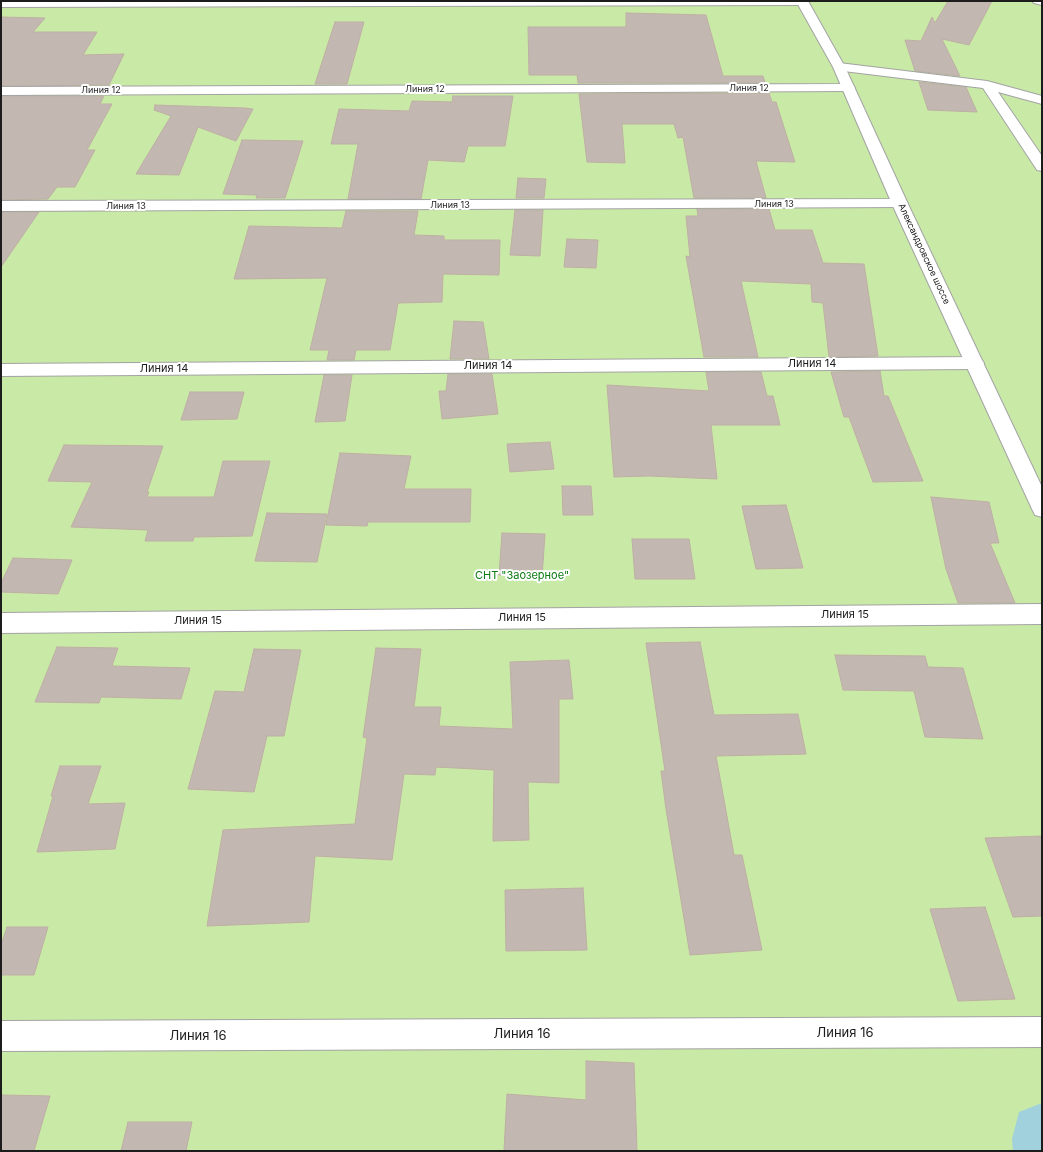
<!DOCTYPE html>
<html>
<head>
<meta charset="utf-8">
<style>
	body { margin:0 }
	#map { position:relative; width:1043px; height:1152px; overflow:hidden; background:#eee9e2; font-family:Inter,sans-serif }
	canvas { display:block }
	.frame { position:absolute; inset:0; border:2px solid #1c1c1c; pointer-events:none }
</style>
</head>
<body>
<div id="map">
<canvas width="1043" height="1152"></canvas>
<div class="frame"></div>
</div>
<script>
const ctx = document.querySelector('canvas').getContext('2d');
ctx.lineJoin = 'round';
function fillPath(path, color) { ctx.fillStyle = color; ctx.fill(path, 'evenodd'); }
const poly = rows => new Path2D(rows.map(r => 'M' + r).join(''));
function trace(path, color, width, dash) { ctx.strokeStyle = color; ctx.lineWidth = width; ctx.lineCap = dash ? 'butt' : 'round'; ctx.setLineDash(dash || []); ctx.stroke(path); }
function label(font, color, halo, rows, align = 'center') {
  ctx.font = font + ' Inter,sans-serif'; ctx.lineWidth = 4; ctx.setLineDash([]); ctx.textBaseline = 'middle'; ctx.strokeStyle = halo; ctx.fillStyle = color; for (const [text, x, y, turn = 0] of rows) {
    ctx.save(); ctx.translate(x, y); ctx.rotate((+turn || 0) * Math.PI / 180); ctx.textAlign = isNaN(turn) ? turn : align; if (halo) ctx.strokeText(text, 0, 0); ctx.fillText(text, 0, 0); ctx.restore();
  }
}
const grass = poly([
	[1,1,1042,1,1042,1151,1,1151]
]);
const water = poly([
	[1042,1103,1042,1151,1013,1151,1012,1139,1019,1112]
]);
const building = poly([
	[948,1,992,1,969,45,942,39,960,76,915,71,905,40,921,41,932,17,935,23,948,1],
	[626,13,706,15,723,76,763,76,765,83,578,83,577,75,529,75,528,27,626,27,626,13],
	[1,17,45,18,33,32,97,32,83,55,124,54,109,85,1,86,1,17],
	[335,22,364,22,347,84,315,84,335,22],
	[919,82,966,87,977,112,928,110,919,82],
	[769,93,772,102,776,102,795,162,756,161,766,198,694,198,683,137,678,138,674,124,622,124,625,163,587,162,579,94,769,93],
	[1,96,104,96,100,104,112,104,87,150,95,150,75,187,57,187,48,199,1,200,1,96],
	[453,96,513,96,505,146,468,146,464,162,428,160,421,199,348,199,358,144,331,144,339,109,409,111,412,101,452,102,453,96],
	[155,105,245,108,253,109,236,141,198,127,179,175,136,174,171,116,154,110,155,105],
	[242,140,303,141,285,198,256,198,257,195,223,194,242,140],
	[518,178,546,179,544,198,516,198,518,178],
	[697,209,769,209,775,230,812,230,823,263,864,264,878,356,829,357,823,303,812,302,811,284,741,281,758,357,704,357,686,256,690,257,686,216,698,216,697,209],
	[515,210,543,210,540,256,510,255,515,210],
	[346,211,418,211,414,235,444,236,444,240,500,240,499,275,443,274,442,302,398,303,390,350,356,350,354,360,327,360,329,350,310,350,327,278,234,279,249,226,342,228,346,211],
	[1,212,39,212,1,267,1,212],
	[567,239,598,240,596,268,564,267,567,239],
	[454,321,483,322,489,359,450,359,454,321],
	[880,371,884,396,888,396,923,481,873,482,849,417,844,417,831,372,880,371],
	[706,372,761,372,767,396,773,396,780,425,711,425,717,479,649,476,614,477,607,385,709,391,706,372],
	[448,374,492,374,498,414,442,419,439,391,446,391,448,374],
	[324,375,352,375,345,421,315,422,324,375],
	[190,392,244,392,237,419,181,420,190,392],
	[550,442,554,469,510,472,507,444,550,442],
	[64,445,163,446,147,492,149,492,147,497,214,497,223,461,270,461,252,536,194,537,193,541,145,541,148,530,71,527,92,482,48,481,64,445],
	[340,453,411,456,404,489,471,489,470,522,368,522,367,526,326,525,340,453],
	[562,486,591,486,593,515,563,515,562,486],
	[931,497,989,502,999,543,990,543,1015,603,958,603,946,569,931,497],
	[786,505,803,568,756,569,742,506,786,505],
	[267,513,327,514,317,562,255,561,267,513],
	[502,533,545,534,542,577,499,575,502,533],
	[632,539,689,539,695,579,635,579,632,539],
	[13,558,72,560,58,594,1,592,1,583,13,558],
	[700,642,714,715,798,714,806,754,716,756,734,855,742,855,762,950,690,955,666,809,661,771,665,771,646,643,700,642],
	[57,647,118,648,112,666,190,668,181,699,101,697,99,703,35,702,57,647],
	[376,648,421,649,414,707,441,707,439,726,513,729,510,662,569,660,573,699,559,699,559,783,528,782,529,840,493,841,494,770,436,767,435,775,404,774,392,860,315,856,309,922,207,926,223,830,355,824,367,738,363,737,376,648],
	[254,649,301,650,284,736,267,736,254,792,188,789,215,691,244,692,254,649],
	[835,655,925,656,928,667,963,668,983,739,925,737,914,691,843,690,835,655],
	[60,766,101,766,88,804,125,803,115,849,37,852,53,796,51,796,60,766],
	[1042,836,1042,916,1013,917,985,838,1042,836],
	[583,888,587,950,506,951,505,890,583,888],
	[985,907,1015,999,958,1001,930,909,985,907],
	[7,927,48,927,34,975,1,975,1,945,7,927],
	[586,1061,634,1063,637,1151,504,1151,507,1094,586,1100,586,1061],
	[1,1095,50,1096,34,1151,1,1151,1,1095],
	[128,1122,192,1122,186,1151,121,1151,128,1122]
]);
const minor = poly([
	[1,1,807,1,808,2,802,5,1,7,1,1],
	[1032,1,1042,1,1042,5,1034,3,1032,1],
	[839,63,987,81,1042,96,1042,104,998,92,1042,156,1042,171,1037,170,983,88,835,70,833,67,839,63],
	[848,84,853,85,855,88,853,91,1,95,1,87,848,84],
	[900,199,905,201,908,204,905,207,1,211,1,201,900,199],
	[975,357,981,359,984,363,981,367,975,369,1,376,1,364,975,357],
	[1042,604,1042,624,1,633,1,613,1042,604],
	[1042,1017,1042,1047,1,1051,1,1021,1042,1017]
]);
const tertiary = poly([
	[796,1,808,1,845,67,908,204,1042,487,1042,517,1035,515,1032,509,892,204,833,67,796,1]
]);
const farStreetnames = [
	["Линия 12",749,88],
	["Линия 12",425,89],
	["Линия 12",101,90],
	["Линия 13",774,204],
	["Линия 13",450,205],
	["Линия 13",126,206],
	["Александровское шоссе",924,254,65]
];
const streetNames = [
	["Линия 14",812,364],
	["Линия 14",488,366],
	["Линия 14",164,369],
	["Линия 15",845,615],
	["Линия 15",522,618],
	["Линия 15",198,621]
];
const parkNames = [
	["СНТ \"Заозерное\"",522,576]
];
const nearStreetnames = [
	["Линия 16",845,1033],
	["Линия 16",522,1034],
	["Линия 16",198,1036]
];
fillPath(grass, '#c9e9a7');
fillPath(water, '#a1d1dc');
fillPath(building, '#c2b8b1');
trace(building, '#bfafa4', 1);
trace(minor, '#a3a3a3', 2);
trace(tertiary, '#a3a3a3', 2);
fillPath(minor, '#fff');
fillPath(tertiary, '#fff');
label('9px', '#1c1c1c', '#fff', farStreetnames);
label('11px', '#1c1c1c', '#fff', streetNames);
label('11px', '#0b7a10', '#fff', parkNames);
label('13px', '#1c1c1c', '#fff', nearStreetnames);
</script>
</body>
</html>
